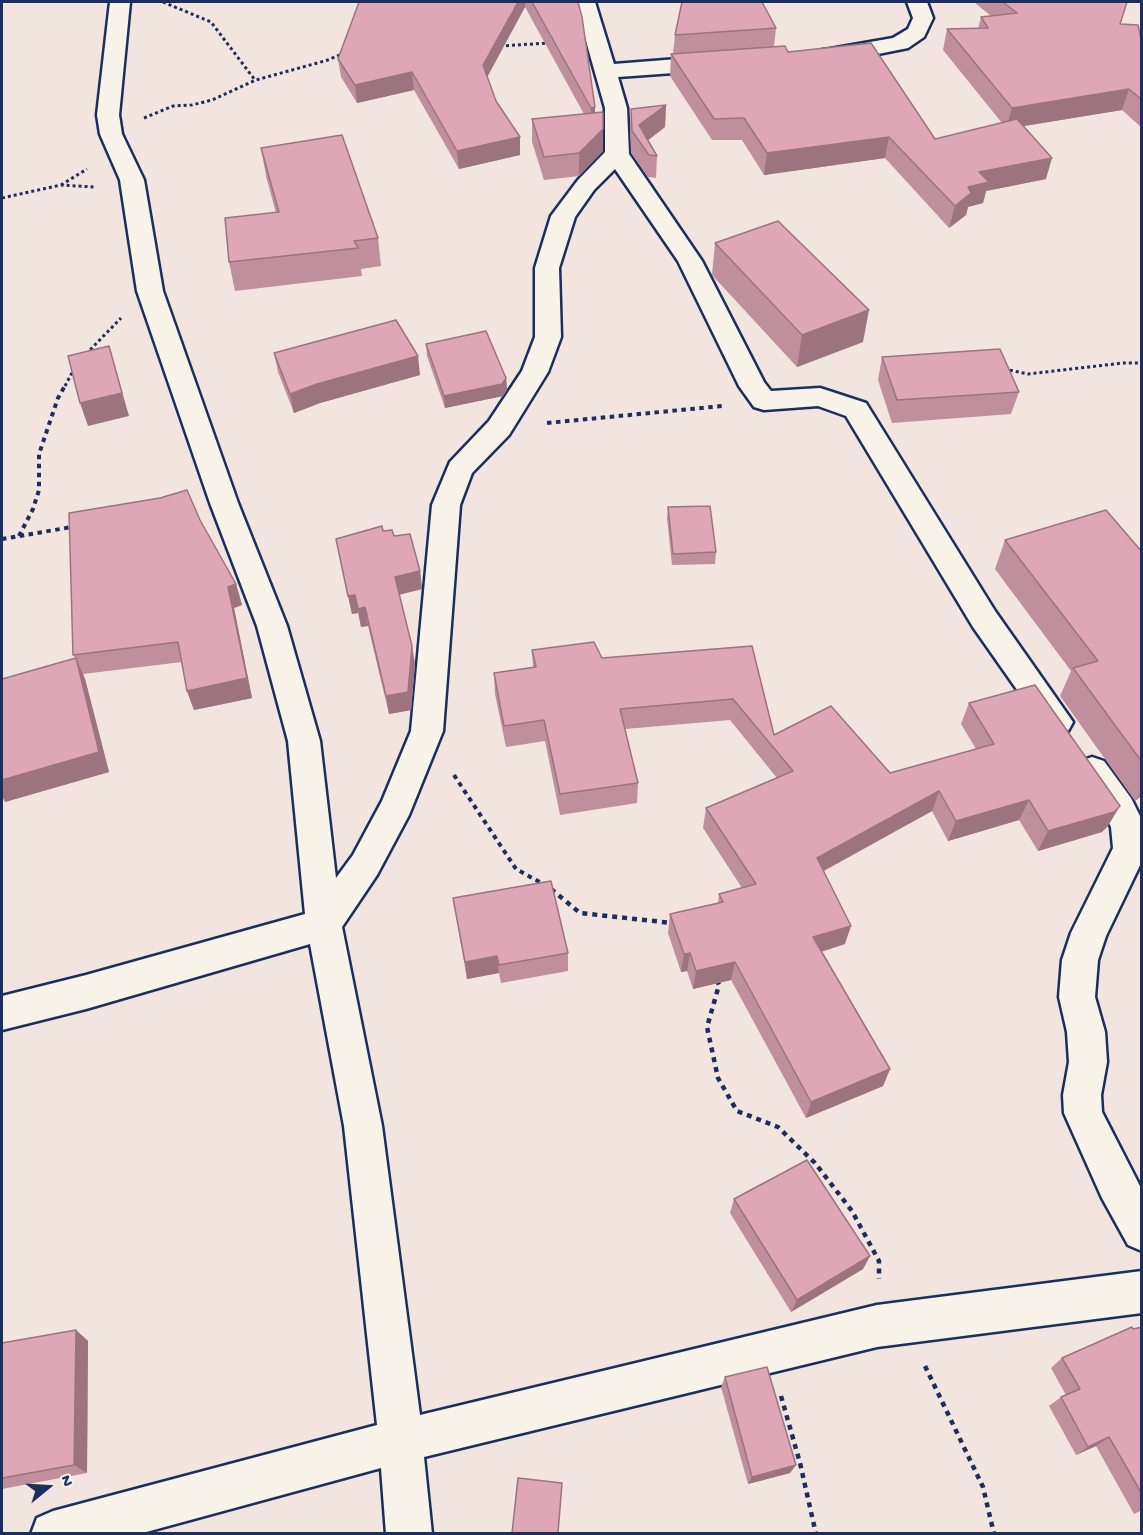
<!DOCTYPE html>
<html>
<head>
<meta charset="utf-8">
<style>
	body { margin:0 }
	#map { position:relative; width:1143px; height:1535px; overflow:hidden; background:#f2e4de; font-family:"Gochi Hand",sans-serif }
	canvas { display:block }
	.frame { position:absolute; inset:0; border:3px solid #1b2f5e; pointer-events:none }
	.north { position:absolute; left:18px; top:1457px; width:60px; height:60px; -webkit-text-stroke:4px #f7f3e8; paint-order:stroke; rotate:72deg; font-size:16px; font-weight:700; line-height:24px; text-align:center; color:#1b2f5e }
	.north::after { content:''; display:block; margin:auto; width:21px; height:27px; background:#1b2f5e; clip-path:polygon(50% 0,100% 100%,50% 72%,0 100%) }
</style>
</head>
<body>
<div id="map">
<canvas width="1143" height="1535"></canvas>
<div class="frame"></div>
<div class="north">N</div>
</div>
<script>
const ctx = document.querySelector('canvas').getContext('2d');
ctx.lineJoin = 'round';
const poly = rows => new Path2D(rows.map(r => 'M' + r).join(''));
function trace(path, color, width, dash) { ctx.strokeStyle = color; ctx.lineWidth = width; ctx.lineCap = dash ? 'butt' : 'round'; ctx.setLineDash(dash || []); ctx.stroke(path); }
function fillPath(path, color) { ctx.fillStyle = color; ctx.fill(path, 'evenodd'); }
const pathFar2 = poly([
	[163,2,211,22,255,80],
	[500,46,549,43],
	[144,118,173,106,192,105,212,100,256,80,328,60,344,53],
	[61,185,87,169],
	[2,198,61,185,94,187],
	[86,354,121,318],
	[1004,369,1028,374,1123,363,1142,363],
	[65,386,74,369]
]);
const pathFar1 = poly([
	[547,423,722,406],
	[19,536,33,509,39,490,39,454,58,398,66,384],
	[2,539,72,527],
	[454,775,516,869,545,885]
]);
const path = poly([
	[551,889,580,913,672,923],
	[717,980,719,985,707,1027,718,1078,737,1111,778,1127,815,1163,852,1211,879,1261,879,1279],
	[925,1366,983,1487,994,1534],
	[781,1396,800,1463,816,1534]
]);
const minor = poly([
	[110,2,130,2,119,115,122,134,144,180,163,291,238,503,287,626,320,741,336,878,353,855,382,801,411,731,432,505,450,462,489,421,522,371,535,337,535,268,551,216,578,180,605,152,605,108,575,2,595,2,614,64,716,56,724,58,727,63,724,68,716,70,618,77,627,108,629,154,702,261,764,382,771,391,820,388,866,403,995,611,1073,722,1068,731,1057,735,1046,731,973,627,846,416,818,406,764,410,754,407,739,386,678,261,615,169,594,190,575,217,559,268,561,337,548,372,509,435,472,473,460,505,443,731,409,815,377,875,342,927,382,1126,420,1415,877,1305,1142,1271,1142,1313,877,1347,424,1457,432,1534,386,1534,381,1468,139,1534,31,1534,37,1518,53,1511,377,1425,344,1126,310,944,86,1009,2,1030,2,996,86,975,305,914,288,741,257,626,210,503,137,291,120,180,100,134,97,115,110,2],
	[907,2,927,2,933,18,924,37,908,48,858,58,830,61,822,60,819,55,822,50,830,49,893,38,908,29,913,18,907,2],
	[1092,757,1104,761,1131,798,1142,820,1142,861,1106,936,1098,960,1095,997,1105,1032,1107,1062,1101,1095,1102,1112,1142,1190,1142,1251,1128,1245,1102,1198,1064,1113,1063,1095,1069,1062,1067,1032,1059,997,1062,960,1071,933,1113,848,1111,827,1106,817,1075,771,1080,761,1092,757]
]);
const wall = poly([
	[359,2,578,2,595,107,595,113,603,151,579,176,544,180,532,142,532,119,584,114,525,7,487,77,496,101,520,155,459,169,414,90,357,103,341,77,338,59],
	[974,2,1127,2,1120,24,1142,44,1142,128,1122,110,1023,126,1046,179,986,191,983,203,968,207,966,215,949,228,885,158,764,175,742,140,712,140,670,76,671,54,673,54,675,35,776,28,774,47,788,52,935,139,1002,123,943,50,947,29,978,29,981,17,991,16],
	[666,105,665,127,648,140,657,156,656,178,648,177,631,153,630,131,631,109],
	[261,148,378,238,381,266,361,269,362,276,235,291,229,262,276,213,266,176],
	[715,243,863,342,797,367,712,275],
	[426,344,506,378,507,390,503,396,445,408,427,356],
	[274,353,420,375,320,403,294,413,278,372],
	[882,357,1019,392,1011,414,892,423,878,380],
	[668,507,716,552,715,564,672,565,667,518],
	[200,520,236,584,242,605,234,608,252,698,194,710,187,691,182,662,83,674,85,679,109,772,5,802,75,658,73,655],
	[383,531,394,536,420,571,422,589,399,595,415,664,411,710,389,714,368,626,361,627,358,613,352,614,336,539],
	[1005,540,1142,552,1142,795,1135,801,1060,696,1071,671,995,569],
	[752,646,774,735,890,773,976,749,961,724,969,703,1108,826,1102,832,1038,851,1019,820,948,841,932,811,824,871,845,944,821,952,890,1069,883,1086,806,1118,731,980,693,989,687,971,681,972,668,933,670,914,718,903,719,894,742,888,703,828,706,808,777,778,730,720,625,729,638,783,637,803,560,815,545,741,506,747,495,694,494,673,533,667,532,650,602,658],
	[453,898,568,953,568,971,501,983,499,973,467,979],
	[734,1199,870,1256,863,1269,791,1312,730,1213],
	[1142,1327,1142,1510,1134,1514,1096,1446,1076,1455,1049,1406,1061,1397,1066,1395,1051,1368,1062,1358,1133,1329],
	[76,1330,88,1341,87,1473,2,1489,2,1343],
	[725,1377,796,1465,790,1473,748,1484,721,1387]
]);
const shadedWall = poly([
	[518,2,525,2,525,7,484,83,483,65],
	[412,72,414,90,357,103,355,85],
	[1129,89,1122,110,1006,129,1012,108],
	[666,105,665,127,642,145,639,125],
	[595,107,595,125,591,126,591,108],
	[603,129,603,151,579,176,579,153],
	[520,137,520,155,459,169,457,151],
	[889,137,885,158,764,175,767,153],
	[1052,158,1046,179,986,191,983,203,968,207,966,215,949,228,955,206,979,172],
	[869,310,863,342,797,367,802,335],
	[109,346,129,416,88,426,80,403],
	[418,356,420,375,320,403,294,413,290,394,317,384],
	[506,378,507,390,503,396,445,408,444,396],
	[420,571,422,589,397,595,395,577],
	[236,584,242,605,234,608,252,698,194,710,187,691,228,587],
	[355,595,358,613,352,614,348,596],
	[365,607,368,626,361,627,358,609],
	[412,646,415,664,411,710,389,714,386,696],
	[76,658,85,679,109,772,5,802,2,796,2,780],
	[1142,790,1142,795,1135,801],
	[939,791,932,811,812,877,817,858],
	[1029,800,1019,820,948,841,956,821],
	[1120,806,1108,826,1102,832,1038,851,1048,831],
	[851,926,845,944,807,956,813,937],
	[690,953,687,971,681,972,684,954],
	[497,956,499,973,467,979,465,962],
	[735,962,731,980,693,989,696,971],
	[890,1069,883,1086,806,1118,811,1102],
	[870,1256,863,1269,791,1312,797,1300],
	[76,1330,88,1341,87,1473,74,1465],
	[1109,1437,1096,1446,1076,1455,1088,1447],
	[796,1465,790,1473,748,1484,752,1477]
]);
const building = poly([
	[359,2,518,2,483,65,496,101,520,137,457,151,412,72,355,85,338,59,359,2],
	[532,2,578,2,582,17,595,107,591,108,532,2],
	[682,2,762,2,776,28,675,35,682,2],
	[1003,2,1127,2,1120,24,1138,25,1142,44,1142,100,1129,89,1012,108,947,29,988,28,981,17,1017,13,1003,2],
	[871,43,935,139,1017,119,1052,158,979,172,989,182,968,187,971,193,955,206,889,137,767,153,744,118,714,119,671,54,785,46,788,52,871,43],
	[666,105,639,125,657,156,649,155,632,131,631,109,666,105],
	[603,112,603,129,579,153,544,157,532,119,603,112],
	[342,135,378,238,354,241,358,248,229,262,225,218,279,212,261,148,342,135],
	[778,221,869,310,802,335,715,243,778,221],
	[396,320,418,356,317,384,290,394,274,353,396,320],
	[486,331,506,378,502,384,444,396,426,344,486,331],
	[109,346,122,393,80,403,68,356,109,346],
	[1000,349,1019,392,897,400,882,357,1000,349],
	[187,490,200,520,236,584,228,587,247,678,187,691,178,642,73,655,69,513,160,498,187,490],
	[710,506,716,552,673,554,668,507,710,506],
	[1106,510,1142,552,1142,762,1073,668,1098,661,1005,540,1106,510],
	[382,526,383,531,392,530,394,536,410,534,420,571,395,577,412,646,408,692,386,696,365,607,358,609,355,595,348,596,336,539,382,526],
	[594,642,602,658,752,646,774,735,831,706,890,773,994,744,969,703,1035,685,1120,806,1114,812,1048,831,1029,800,956,821,939,791,817,858,851,926,813,937,890,1069,811,1102,735,962,696,971,690,953,684,954,670,914,723,902,719,894,756,884,706,808,793,771,733,699,620,709,638,783,560,794,544,720,504,726,494,673,536,667,532,650,594,642],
	[76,658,99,752,2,780,2,679,76,658],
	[551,881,568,953,499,965,497,956,465,962,453,898,551,881],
	[807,1160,870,1256,797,1300,734,1199,807,1160],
	[1132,1327,1133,1329,1142,1327,1142,1494,1109,1437,1088,1447,1061,1397,1080,1389,1062,1358,1132,1327],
	[76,1330,74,1465,2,1478,2,1343,76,1330],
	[767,1367,796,1465,752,1477,725,1377,767,1367],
	[518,1478,562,1483,558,1533,512,1533,518,1478]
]);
trace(minor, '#1b2f5e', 5);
trace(pathFar2, '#1b2f5e', 3, [3, 3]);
trace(pathFar1, '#1b2f5e', 4, [4.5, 4.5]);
trace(path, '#1b2f5e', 4.5, [5, 5]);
fillPath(minor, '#f7f3e8');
fillPath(wall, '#bf8f9d');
fillPath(shadedWall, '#9b7480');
fillPath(building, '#dea6b7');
trace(building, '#9b7480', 1.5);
</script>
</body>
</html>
